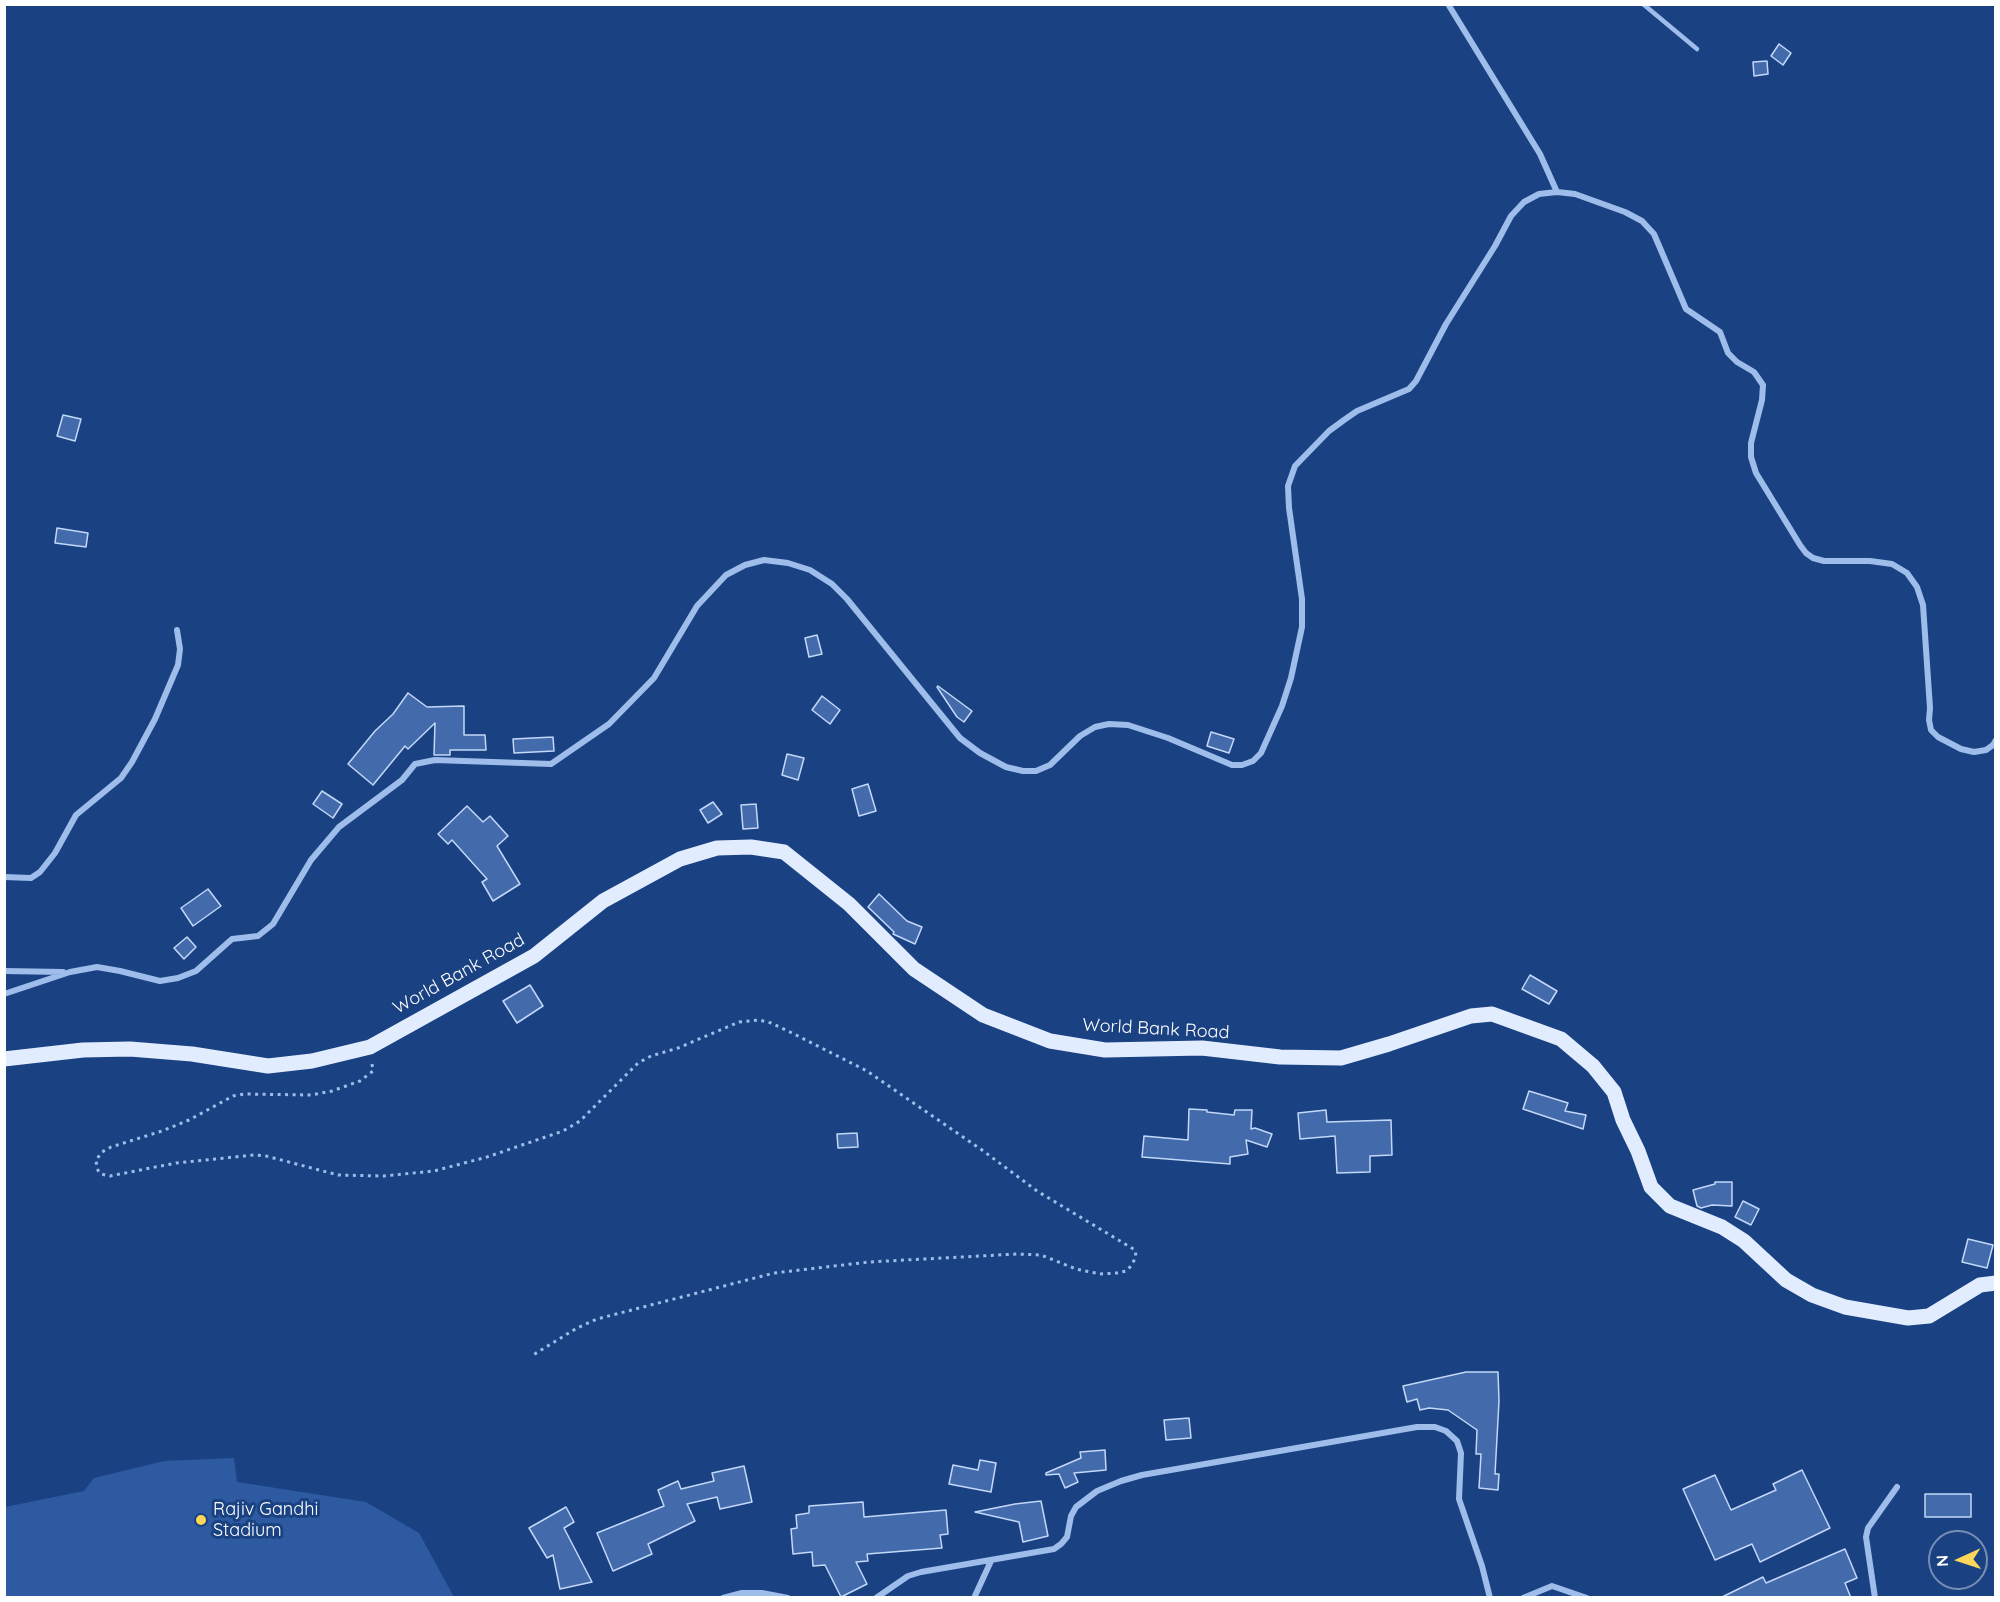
<!DOCTYPE html>
<html>
<head>
<meta charset="utf-8">
<style>
	body { margin:0 }
	#map { position:relative; width:2000px; height:1602px; overflow:hidden; background:#1a4282; font-family:Quicksand,sans-serif }
	canvas { display:block }
	.frame { position:absolute; inset:0; border:6px solid #fff; pointer-events:none }
	.north { position:absolute; left:1928px; top:1530px; width:60px; height:60px; box-sizing:border-box; background:#1a4282; border:2px solid #768eb4; border-radius:50%; rotate:267deg; font-size:16px; font-weight:700; line-height:24px; text-align:center; color:#fff }
	.north::after { content:''; display:block; margin:auto; width:21px; height:27px; background:#fdd75a; clip-path:polygon(50% 0,100% 100%,50% 72%,0 100%) }
</style>
</head>
<body>
<div id="map">
<canvas width="2000" height="1602"></canvas>
<div class="frame"></div>
<div class="north">N</div>
</div>
<script>
const ctx = document.querySelector('canvas').getContext('2d');
ctx.lineJoin = 'round';
function fillPath(path, color) { ctx.fillStyle = color; ctx.fill(path, 'evenodd'); }
const poly = rows => new Path2D(rows.map(r => 'M' + r).join(''));
function trace(path, color, width, dash) { ctx.strokeStyle = color; ctx.lineWidth = width; ctx.lineCap = dash ? 'butt' : 'round'; ctx.setLineDash(dash || []); ctx.stroke(path); }
function label(font, color, halo, rows, align = 'center') {
  ctx.font = font + ' Quicksand,sans-serif'; ctx.lineWidth = 6; ctx.setLineDash([]); ctx.textBaseline = 'middle'; ctx.strokeStyle = halo; ctx.fillStyle = color; for (const [text, x, y, turn = 0] of rows) {
    ctx.save(); ctx.translate(x, y); ctx.rotate((+turn || 0) * Math.PI / 180); ctx.textAlign = isNaN(turn) ? turn : align; if (halo) ctx.strokeText(text, 0, 0); ctx.fillText(text, 0, 0); ctx.restore();
  }
}
const green = poly([
	[234,1458,237,1482,366,1502,419,1533,454,1597,5,1597,5,1507,84,1491,94,1478,164,1461]
]);
const building = poly([
	[1779,44,1791,53,1783,65,1771,56,1779,44],
	[1767,61,1768,74,1754,76,1753,62,1767,61],
	[63,415,81,419,75,441,57,436,63,415],
	[57,528,88,533,86,547,55,543,57,528],
	[817,635,822,654,809,657,805,638,817,635],
	[938,686,972,711,964,722,957,717,937,687,938,686],
	[408,693,427,707,464,706,464,735,485,735,486,750,450,750,450,755,434,755,435,723,408,749,405,746,373,785,348,764,375,731,393,714,408,693],
	[822,696,840,710,830,724,812,710,822,696],
	[1211,732,1234,739,1229,753,1207,746,1211,732],
	[553,737,554,751,514,753,513,739,553,737],
	[787,754,804,758,798,780,782,775,787,754],
	[868,784,876,811,859,816,852,789,868,784],
	[322,791,342,804,333,818,313,804,322,791],
	[713,802,722,814,708,823,700,810,713,802],
	[756,804,758,828,743,829,741,805,756,804],
	[467,806,483,822,490,816,508,836,497,846,520,884,493,901,482,882,487,879,452,840,448,844,438,834,467,806],
	[208,889,221,906,193,926,181,908,208,889],
	[879,894,907,921,922,927,915,944,893,934,894,932,868,907,879,894],
	[187,937,196,947,184,959,174,948,187,937],
	[1530,975,1557,991,1549,1004,1522,989,1530,975],
	[530,985,543,1006,517,1023,503,1001,530,985],
	[1529,1091,1568,1103,1565,1111,1586,1115,1583,1129,1523,1109,1529,1091],
	[1189,1109,1207,1110,1207,1112,1234,1115,1235,1110,1252,1110,1251,1129,1255,1128,1272,1134,1267,1147,1246,1140,1248,1154,1230,1157,1230,1164,1142,1157,1144,1136,1188,1140,1189,1109],
	[1326,1110,1327,1122,1391,1120,1392,1155,1370,1156,1370,1172,1337,1173,1335,1136,1300,1139,1298,1113,1326,1110],
	[857,1133,858,1147,838,1148,837,1134,857,1133],
	[1715,1182,1732,1182,1732,1206,1712,1205,1701,1208,1697,1206,1693,1190,1715,1184,1715,1182],
	[1743,1201,1759,1209,1751,1225,1735,1217,1743,1201],
	[1968,1239,1993,1245,1987,1268,1962,1262,1968,1239],
	[1466,1372,1498,1372,1499,1401,1495,1474,1499,1474,1498,1490,1479,1488,1481,1454,1476,1454,1477,1430,1448,1410,1429,1408,1420,1410,1417,1399,1407,1402,1403,1386,1466,1372],
	[1189,1418,1191,1438,1166,1440,1164,1420,1189,1418],
	[1105,1450,1106,1470,1074,1473,1078,1482,1065,1488,1059,1474,1046,1475,1046,1473,1081,1458,1080,1452,1105,1450],
	[980,1460,996,1463,991,1492,949,1484,953,1465,978,1470,980,1460],
	[744,1466,752,1502,720,1509,717,1497,687,1504,695,1521,648,1544,652,1554,613,1571,597,1533,664,1506,658,1490,678,1481,681,1489,714,1481,712,1473,744,1466],
	[1802,1470,1830,1528,1760,1562,1752,1544,1715,1560,1683,1489,1715,1475,1731,1510,1776,1490,1773,1484,1802,1470],
	[1925,1494,1971,1494,1971,1517,1925,1517,1925,1494],
	[1041,1501,1048,1536,1023,1542,1019,1522,975,1512,1015,1504,1041,1501],
	[863,1502,864,1517,946,1510,948,1534,940,1535,942,1548,867,1554,868,1561,856,1562,867,1584,841,1597,825,1565,813,1566,812,1552,793,1554,791,1529,797,1528,796,1515,809,1513,809,1506,863,1502],
	[566,1507,574,1522,564,1528,592,1582,560,1589,553,1555,547,1558,529,1528,566,1507],
	[1845,1549,1857,1578,1845,1583,1851,1598,1720,1598,1763,1577,1766,1583,1845,1549]
]);
const path = poly([
	[372,1064,373,1071,360,1081,332,1091,311,1095,245,1094,233,1096,189,1120,162,1131,111,1147,102,1152,96,1160,97,1169,101,1174,110,1176,176,1163,254,1155,266,1156,338,1175,384,1176,434,1171,487,1157,563,1131,580,1121,638,1063,651,1056,678,1048,739,1022,759,1020,771,1023,790,1032,867,1071,982,1150,1037,1191,1135,1250,1136,1256,1132,1265,1126,1271,1117,1273,1100,1274,1076,1269,1041,1255,1017,1254,869,1262,774,1273,597,1319,577,1328,533,1355]
]);
const lane = poly([
	[1643,4,1697,49]
]);
const street = poly([
	[1448,4,1540,154,1557,192],
	[4,877,31,878,40,872,55,853,76,815,121,778,132,762,155,719,178,665,180,649,177,630],
	[4,971,63,972],
	[4,994,70,972,97,967,120,971,160,981,178,978,196,971,232,939,258,936,273,924,311,860,339,827,402,780,415,764,435,760,551,764,609,724,654,678,697,606,726,575,745,565,764,560,788,563,810,570,832,584,847,599,960,738,980,753,1006,767,1023,771,1036,771,1050,765,1080,736,1095,727,1109,724,1128,725,1168,738,1232,765,1242,765,1253,761,1261,753,1282,706,1291,678,1302,627,1302,599,1289,508,1288,486,1295,466,1329,431,1344,420,1357,411,1409,389,1416,381,1446,324,1495,246,1511,216,1524,202,1539,194,1557,192,1575,194,1625,212,1642,221,1654,234,1686,309,1720,332,1728,353,1737,362,1754,372,1763,385,1762,400,1751,443,1751,457,1756,473,1800,545,1806,553,1813,558,1824,561,1870,561,1892,564,1907,573,1917,587,1923,605,1930,708,1929,720,1931,730,1938,737,1961,749,1974,752,1986,750,1993,745,1996,740],
	[723,1598,742,1593,762,1593,788,1598],
	[876,1598,908,1576,921,1572,1054,1549,1061,1544,1067,1537,1071,1516,1076,1507,1097,1491,1121,1481,1142,1475,1417,1427,1435,1427,1446,1431,1457,1441,1461,1453,1459,1499,1482,1566,1490,1598],
	[974,1598,991,1561],
	[1523,1598,1552,1586,1587,1598],
	[1875,1598,1866,1537,1868,1528,1897,1487]
]);
const primary = poly([
	[4,1059,83,1050,130,1049,192,1054,268,1066,312,1061,370,1047,534,956,603,901,680,859,717,848,751,847,784,852,849,904,914,969,983,1015,1050,1041,1105,1050,1202,1048,1280,1057,1341,1058,1389,1044,1471,1016,1492,1014,1561,1039,1593,1066,1614,1092,1623,1120,1638,1151,1651,1187,1670,1206,1722,1227,1744,1241,1786,1280,1812,1295,1845,1307,1908,1318,1929,1316,1980,1285,1996,1283]
]);
const markers = [
	[201,1520,6,"#fdd75a"]
];
const streetNames = [
	["World Bank Road",459,974,-29],
	["World Bank Road",1156,1029,3]
];
const poiNames = [
	["Rajiv Gandhi",213,1510],
	["Stadium",213,1531]
];
fillPath(green, '#2d5aa1');
fillPath(building, '#436bab');
trace(building, '#c3d8f8', 1.5);
trace(path, '#9ebdeb', 3, [3, 4.5]);
trace(lane, '#9ebdeb', 4.5);
trace(street, '#9ebdeb', 6);
trace(primary, '#e2ecff', 15);
for (const [x, y, r, color] of markers) { const dot = new Path2D(); dot.arc(x, y, r, 0, 2 * Math.PI); ctx.fillStyle = color; ctx.fill(dot); trace(dot, '#1a4282', 2); }
label('18px', '#fff', '#1a4282', streetNames);
label('18px', '#fff', '#1a4282', poiNames, 'left');
</script>
</body>
</html>
